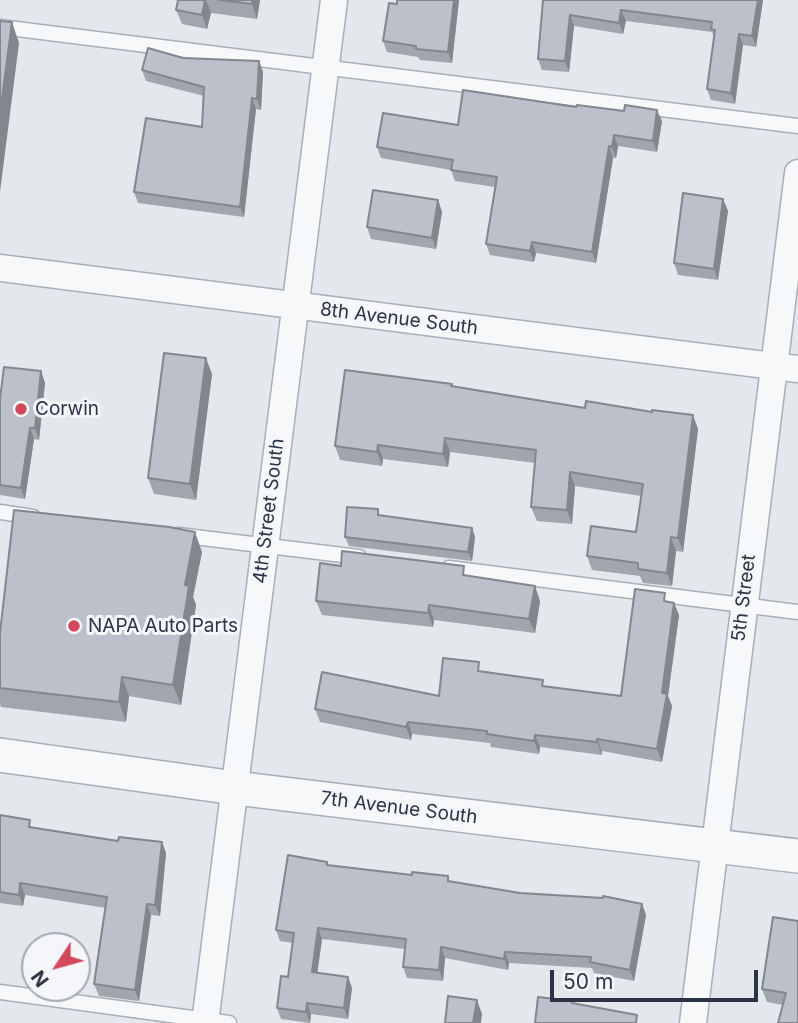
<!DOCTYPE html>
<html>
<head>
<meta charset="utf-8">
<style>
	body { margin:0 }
	#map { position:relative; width:798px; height:1023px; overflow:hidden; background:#e4e7ec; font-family:Inter,sans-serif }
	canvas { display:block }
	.north { position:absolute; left:21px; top:932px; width:70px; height:70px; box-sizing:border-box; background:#f4f6f9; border:2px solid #a4a8b1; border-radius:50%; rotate:234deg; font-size:19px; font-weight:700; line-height:28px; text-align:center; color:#2b3445 }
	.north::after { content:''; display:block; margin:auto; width:24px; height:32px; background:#d1495b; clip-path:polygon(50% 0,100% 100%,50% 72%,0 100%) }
	.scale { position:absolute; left:550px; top:970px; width:208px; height:32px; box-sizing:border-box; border:4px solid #2b3445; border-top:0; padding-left:9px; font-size:21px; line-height:24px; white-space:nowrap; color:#2b3445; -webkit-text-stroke:5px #f4f6f9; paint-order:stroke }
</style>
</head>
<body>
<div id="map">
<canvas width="798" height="1023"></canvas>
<div class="north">N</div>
<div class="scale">50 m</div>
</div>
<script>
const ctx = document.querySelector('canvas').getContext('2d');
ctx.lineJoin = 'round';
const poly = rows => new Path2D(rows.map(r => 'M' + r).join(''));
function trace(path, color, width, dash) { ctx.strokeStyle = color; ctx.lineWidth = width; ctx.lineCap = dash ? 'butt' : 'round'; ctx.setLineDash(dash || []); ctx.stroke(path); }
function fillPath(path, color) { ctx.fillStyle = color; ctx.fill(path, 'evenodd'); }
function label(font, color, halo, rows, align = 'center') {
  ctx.font = font + ' Inter,sans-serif'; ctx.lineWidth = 6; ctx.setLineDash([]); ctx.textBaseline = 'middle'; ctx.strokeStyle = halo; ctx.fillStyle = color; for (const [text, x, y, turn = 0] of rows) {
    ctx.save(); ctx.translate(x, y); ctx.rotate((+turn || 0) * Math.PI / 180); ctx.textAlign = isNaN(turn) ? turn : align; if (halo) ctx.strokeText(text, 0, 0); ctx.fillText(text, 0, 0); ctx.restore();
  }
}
const service = poly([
	[0,27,798,126],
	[0,512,33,517],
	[178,535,359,557],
	[449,568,798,612],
	[0,992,229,1023]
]);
const minor = poly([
	[0,268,798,369],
	[205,1023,334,0],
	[693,1023,798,173]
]);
const tertiary = poly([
	[0,755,235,788,798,856]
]);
const wall = poly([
	[178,0,260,0,257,19,211,13,207,29,182,24,176,10],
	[459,0,452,63,420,60,418,57,387,52,383,41,397,4],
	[543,0,763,0,756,47,743,45,735,104,711,100,707,89,714,37,712,32,626,21,623,34,574,26,569,72,542,70,538,59],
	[183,58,259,61,263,72,261,110,256,109,244,217,138,203,134,192,202,127,204,96,146,81,142,70],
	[662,121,657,152,618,146,616,158,613,158,596,263,536,253,534,262,490,255,486,244,495,187,455,181,451,170,381,158,377,147,458,125],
	[723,199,728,211,718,280,678,275,674,263],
	[438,200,442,212,436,249,371,239,367,227],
	[41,371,45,383,39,440,34,439,25,499,0,495,0,399],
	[212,374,196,500,154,494,148,478],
	[452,384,453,387,698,429,683,552,676,551,672,586,643,583,640,576,592,570,587,556,636,532,641,496,575,486,572,524,537,521,531,507,535,463,450,452,448,467,383,459,382,466,340,460,335,446],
	[381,515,472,528,475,537,472,561,349,546,345,537],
	[202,552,193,597,196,605,181,705,129,696,126,722,1,707,0,704,0,633],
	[341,566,468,576,540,601,535,633,434,620,433,627,322,615,316,601],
	[668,602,674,603,679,615,668,696,672,706,662,762,602,751,602,755,540,747,539,754,491,747,490,743,412,734,411,740,320,722,315,709,439,696,483,672,545,686,621,696],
	[0,815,33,828,118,841,162,842,166,853,160,916,151,915,139,1001,99,996,94,984,106,908,25,895,23,906,0,903],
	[327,862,328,865,450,881,520,893,642,904,646,915,634,981,594,973,592,968,509,963,508,970,445,958,443,981,407,978,403,967,405,949,322,939,317,973,348,977,352,988,348,1019,311,1014,310,1023,281,1019,277,1008,288,977,293,943,280,941,276,930],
	[773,917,798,1023,783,1005,767,1002,762,989]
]);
const shadedWall = poly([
	[205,0,206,0,211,13,207,29,202,15],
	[252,0,260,0,257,19,252,4],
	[454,0,459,0,452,63,448,52],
	[758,0,763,0,756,47,752,36],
	[621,10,626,21,623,34,619,23],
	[570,15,574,26,569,72,565,61],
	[12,22,19,43,0,192,0,114],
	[739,34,743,45,735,104,731,93],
	[259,61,263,72,261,110,257,99],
	[252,98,256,109,244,217,240,207],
	[657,110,662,121,657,152,653,141],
	[614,135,618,146,616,158,612,147],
	[609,146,613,158,596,263,592,252],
	[723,199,728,211,718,280,714,269],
	[438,200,442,212,436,249,432,238],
	[532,242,536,253,534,262,530,251],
	[206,358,212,374,196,500,190,484],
	[41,371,45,383,39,440,35,428],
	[693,415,698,429,683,552,678,538],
	[30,428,34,439,25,499,21,488],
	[445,438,450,452,448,467,443,454],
	[378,445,383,459,382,466,377,452],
	[570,472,575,486,572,524,567,510],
	[472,528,475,537,472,561,468,552],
	[195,532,202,552,193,597,196,605,181,705,173,685,185,585],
	[671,537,676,551,672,586,667,573],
	[535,586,540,601,535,633,529,619],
	[674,603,679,615,668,696,672,706,662,762,657,749,662,693],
	[429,605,434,620,433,627,428,613],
	[122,677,129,696,126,722,119,702],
	[408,722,412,734,411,740,406,727],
	[535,735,540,747,539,754,534,741],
	[597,739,602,751,602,755,597,742],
	[162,842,166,853,160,916,155,905],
	[20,883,25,895,23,906,19,895],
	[147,904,151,915,139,1001,135,990],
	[642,904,646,915,634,981,630,970],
	[318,928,322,939,316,983,312,972],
	[441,947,445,958,443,981,439,970],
	[505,952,509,963,508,970,504,959],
	[348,977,352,988,348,1019,344,1008],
	[477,1000,482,1014,481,1023,473,1023],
	[307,1003,311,1014,310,1023,306,1012]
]);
const building = poly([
	[178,0,205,0,202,15,176,10,178,0],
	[219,0,252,0,252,4,219,0],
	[397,0,454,0,448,52,416,49,416,46,383,41,389,3,397,4,397,0],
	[543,0,758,0,752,36,739,34,731,93,707,89,715,30,711,29,712,22,621,10,619,23,570,15,565,61,538,59,543,0],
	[0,21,12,22,0,114,0,21],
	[148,48,183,58,259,61,257,99,252,98,240,207,134,192,146,118,202,127,204,87,142,70,148,48],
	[463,90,576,107,577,105,624,111,625,105,657,110,653,141,614,135,612,147,609,146,592,252,532,242,530,251,486,244,497,177,451,170,453,160,377,147,383,113,458,125,463,90],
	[373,190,438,200,432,238,367,227,373,190],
	[683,193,723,199,714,269,674,263,683,193],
	[164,353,206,358,190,484,148,478,164,353],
	[4,367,41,371,35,428,30,428,21,488,0,485,0,399,4,367],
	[345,370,452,384,451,386,585,408,586,401,652,412,652,410,693,415,678,538,671,537,667,573,638,569,638,563,587,556,591,526,636,532,643,484,570,472,567,510,531,507,536,450,445,438,443,454,378,445,377,452,335,446,345,370],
	[347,507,378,509,378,515,472,528,468,552,345,537,347,507],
	[14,510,169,527,195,532,185,585,189,586,173,685,122,677,119,702,0,688,0,633,14,510],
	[342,551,464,566,463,575,535,586,529,619,429,605,428,613,316,601,320,563,341,566,342,551],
	[635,589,665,593,664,601,674,603,662,693,667,694,657,749,597,739,597,742,535,735,534,741,487,734,487,731,408,722,406,727,315,709,322,672,439,696,443,658,479,662,478,671,543,680,542,686,621,696,635,589],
	[0,815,30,820,29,827,118,841,119,837,162,842,155,905,147,904,135,990,94,984,107,897,20,883,19,895,0,892,0,815],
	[288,855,327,862,327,865,412,875,412,872,448,876,448,881,520,893,603,898,603,896,642,904,630,970,590,962,591,957,505,952,504,959,441,947,439,970,403,967,406,939,318,928,312,972,348,977,344,1008,307,1003,306,1012,277,1008,281,976,288,977,294,933,276,930,288,855],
	[773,917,798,921,798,1023,778,1023,786,993,762,989,773,917],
	[448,996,477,1000,473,1023,445,1023,448,996],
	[538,997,572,1001,572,1003,637,1015,636,1023,535,1023,538,997]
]);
const markers = [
	[21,409,7,"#d1495b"],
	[74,626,7,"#d1495b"]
];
const streetNames = [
	["8th Avenue South",399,319,7],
	["4th Street South",269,511,-83],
	["5th Street",744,598,-83],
	["7th Avenue South",399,808,7]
];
const poiNames = [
	["Corwin",35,409],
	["NAPA Auto Parts",88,626]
];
trace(service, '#a9aeb7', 17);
trace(minor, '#a9aeb7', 29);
trace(tertiary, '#a9aeb7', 36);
trace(service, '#f7f8fa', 14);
trace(minor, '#f7f8fa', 26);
trace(tertiary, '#f7f8fa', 33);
fillPath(wall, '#a1a5ae');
fillPath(shadedWall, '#83868d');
fillPath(building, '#bbc0ca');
trace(building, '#83868d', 2);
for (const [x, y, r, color] of markers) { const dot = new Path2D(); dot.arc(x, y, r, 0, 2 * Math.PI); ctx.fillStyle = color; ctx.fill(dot); trace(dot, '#f4f6f9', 2.5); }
label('19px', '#2b3445', '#f4f6f9', streetNames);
label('19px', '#2b3445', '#f4f6f9', poiNames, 'left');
</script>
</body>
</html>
